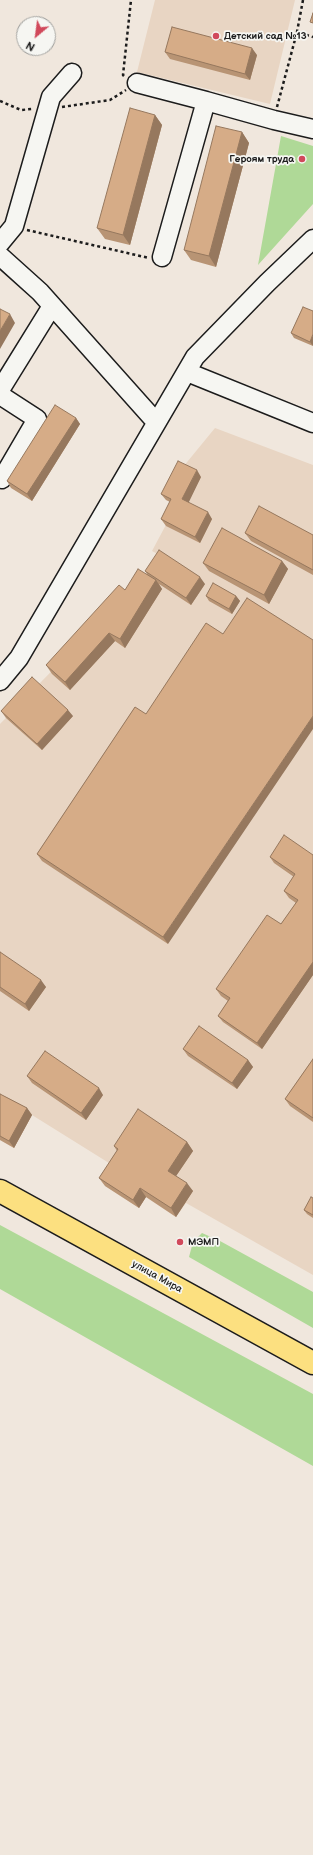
<!DOCTYPE html>
<html>
<head>
<meta charset="utf-8">
<style>
	body { margin:0 }
	#map { position:relative; width:313px; height:1855px; overflow:hidden; background:#f0e7dd; font-family:"Balsamiq Sans",sans-serif }
	canvas { display:block }
	.north { position:absolute; left:16px; top:16px; width:40px; height:40px; box-sizing:border-box; background:#f6f6f2; border:1px solid #9f9f9c; border-radius:50%; rotate:209deg; font-size:11px; font-weight:700; line-height:16px; text-align:center; color:#1c1c1c }
	.north::after { content:''; display:block; margin:auto; width:14px; height:18px; background:#d1495b; clip-path:polygon(50% 0,100% 100%,50% 72%,0 100%) }
</style>
</head>
<body>
<div id="map">
<canvas width="313" height="1855"></canvas>
<div class="north">N</div>
</div>
<script>
const ctx = document.querySelector('canvas').getContext('2d');
ctx.lineJoin = 'round';
function fillPath(path, color) { ctx.fillStyle = color; ctx.fill(path, 'evenodd'); }
const poly = rows => new Path2D(rows.map(r => 'M' + r).join(''));
function trace(path, color, width, dash) { ctx.strokeStyle = color; ctx.lineWidth = width; ctx.lineCap = dash ? 'butt' : 'round'; ctx.setLineDash(dash || []); ctx.stroke(path); }
function label(font, color, halo, rows, align = 'center') {
  ctx.font = font + ' "Balsamiq Sans",sans-serif'; ctx.lineWidth = 3.5; ctx.setLineDash([]); ctx.textBaseline = 'middle'; ctx.strokeStyle = halo; ctx.fillStyle = color; for (const [text, x, y, turn = 0] of rows) {
    ctx.save(); ctx.translate(x, y); ctx.rotate((+turn || 0) * Math.PI / 180); ctx.textAlign = isNaN(turn) ? turn : align; if (halo) ctx.strokeText(text, 0, 0); ctx.fillText(text, 0, 0); ctx.restore();
  }
}
const built = poly([
	[155,0,295,0,270,104,137,72],
	[215,428,313,465,313,1275,186,1203,176,1217,146,1197,139,1208,105,1186,117,1168,32,1115,14,1148,0,1140,0,724,163,557,152,551,176,506,183,467]
]);
const green = poly([
	[281,136,313,146,313,204,258,265],
	[0,1225,313,1394,313,1466,0,1289],
	[202,1233,220,1241,313,1292,313,1328,189,1257,193,1242]
]);
const path = poly([
	[303,0,297,32,313,37],
	[124,76,123,75,131,0],
	[0,101,21,110,32,109],
	[62,107,110,100,126,90],
	[277,107,297,32],
	[27,230,149,258]
]);
const minor = poly([
	[137,83,206,101],
	[0,243,14,226,51,97,72,73],
	[0,256,40,292,156,422],
	[162,257,206,101,274,120,313,129],
	[187,372,313,423],
	[0,390,52,306],
	[0,395,37,419,2,479],
	[0,681,19,658,195,357,267,283,313,239]
]);
const major = poly([
	[0,1191,313,1363]
]);
const wall = poly([
	[165,52,257,55,250,80,170,59],
	[155,115,162,125,130,245,105,239,97,228],
	[242,132,249,143,216,267,191,260,184,250],
	[303,307,313,346,294,338,291,333],
	[76,418,80,424,32,501,11,488,7,481],
	[201,477,188,502,212,519,200,543,166,526,161,519,170,502,166,500,161,494],
	[245,533,313,535,313,575,251,541],
	[282,561,288,569,269,604,209,571,203,563],
	[145,571,205,584,191,605,159,584,162,589,125,648,115,641,70,690,52,674,46,665,125,590,147,574],
	[206,596,236,596,240,601,232,614,209,601],
	[135,707,168,944,42,861,37,854],
	[1,711,73,716,42,750,6,718],
	[313,855,313,975,262,1049,223,1022,218,1016,228,1001,221,996,216,989,281,924,296,903,289,898,284,891,294,877,274,863,270,857],
	[0,952,46,987,29,1011,0,991],
	[183,1049,248,1060,253,1067,237,1089,188,1056],
	[313,1059,313,1122,290,1106,285,1099],
	[27,1076,103,1095,86,1120,32,1083],
	[0,1094,27,1108,32,1115,14,1148,0,1140],
	[187,1142,193,1151,176,1176,193,1191,176,1217,146,1197,139,1208,105,1186,99,1178,117,1151,114,1146],
	[313,1198,313,1218,307,1214,304,1210]
]);
const shadedWall = poly([
	[252,48,257,55,250,80,245,74],
	[155,115,162,125,130,245,123,235],
	[242,132,249,143,216,267,209,256],
	[10,314,15,323,0,349,0,331],
	[313,334,313,346,310,342],
	[76,418,80,424,32,501,27,494],
	[197,470,201,477,187,506,182,499],
	[208,512,212,519,200,543,195,537],
	[282,561,288,569,269,604,264,595],
	[200,577,205,584,191,605,186,598],
	[156,580,162,589,125,648,120,639],
	[236,596,240,601,232,614,229,609],
	[109,633,115,641,70,690,65,682],
	[68,710,73,716,42,750,37,744],
	[313,716,313,729,168,944,163,937],
	[313,962,313,975,262,1049,257,1043],
	[41,980,46,987,29,1011,25,1004],
	[248,1060,253,1067,237,1089,232,1083],
	[99,1088,103,1095,86,1120,81,1113],
	[27,1108,32,1115,14,1148,9,1141],
	[187,1142,193,1151,174,1179,168,1171],
	[187,1183,193,1191,176,1217,171,1208],
	[140,1188,146,1197,139,1208,133,1200]
]);
const building = poly([
	[313,13,313,23,310,22,313,13],
	[172,27,252,48,245,74,165,52,172,27],
	[130,108,155,115,123,235,97,228,130,108],
	[216,126,242,132,209,256,184,250,216,126],
	[303,307,313,311,313,334,310,342,291,333,303,307],
	[0,309,10,314,0,331,0,309],
	[55,405,76,418,27,494,7,481,55,405],
	[178,461,197,470,182,499,208,512,195,537,161,519,171,499,161,494,178,461],
	[259,506,313,535,313,570,245,533,259,506],
	[222,528,282,561,264,595,203,563,222,528],
	[159,550,200,577,186,598,145,571,159,550],
	[138,569,156,580,120,639,109,633,65,682,46,665,119,585,125,590,138,569],
	[213,583,236,596,229,609,206,596,213,583],
	[247,598,313,640,313,716,163,937,37,854,135,707,146,714,206,623,223,634,247,598],
	[32,677,68,710,37,744,1,711,32,677],
	[284,835,313,855,313,962,257,1043,218,1016,230,998,216,989,267,915,281,924,298,900,284,891,295,874,270,857,284,835],
	[0,952,41,980,25,1004,0,987,0,952],
	[199,1026,248,1060,232,1083,183,1049,199,1026],
	[45,1051,99,1088,81,1113,27,1076,45,1051],
	[313,1059,313,1118,285,1099,313,1059],
	[0,1094,27,1108,9,1141,0,1136,0,1094],
	[138,1109,187,1142,168,1171,187,1183,171,1208,140,1188,133,1200,99,1178,118,1149,114,1146,138,1109],
	[311,1197,313,1198,313,1215,304,1210,311,1197]
]);
const markers = [
	[216,36,4,"#d1495b"],
	[302,159,4,"#d1495b"],
	[180,1242,4,"#d1495b"]
];
const poiNames = [
	["Детский сад №13",224,36],
	["Героям труда",294,159,"right"],
	["МЭМП",188,1242]
];
const streetNames = [
	["улица Мира",157,1277,29]
];
fillPath(built, '#e8d5c3');
fillPath(green, '#afd997');
trace(minor, '#1c1c1c', 21);
trace(major, '#1c1c1c', 25);
trace(path, '#1c1c1c', 2.5, [3, 3]);
trace(minor, '#f6f6f2', 18);
trace(major, '#fce080', 22);
fillPath(wall, '#b89474');
fillPath(shadedWall, '#96785e');
fillPath(building, '#d6ac87');
trace(building, '#96785e', 1);
for (const [x, y, r, color] of markers) { const dot = new Path2D(); dot.arc(x, y, r, 0, 2 * Math.PI); ctx.fillStyle = color; ctx.fill(dot); trace(dot, '#f6f6f2', 1.5); }
label('bold 10px', '#1c1c1c', '#f6f6f2', poiNames, 'left');
label('10px', '#1c1c1c', '#f6f6f2', streetNames);
</script>
</body>
</html>
